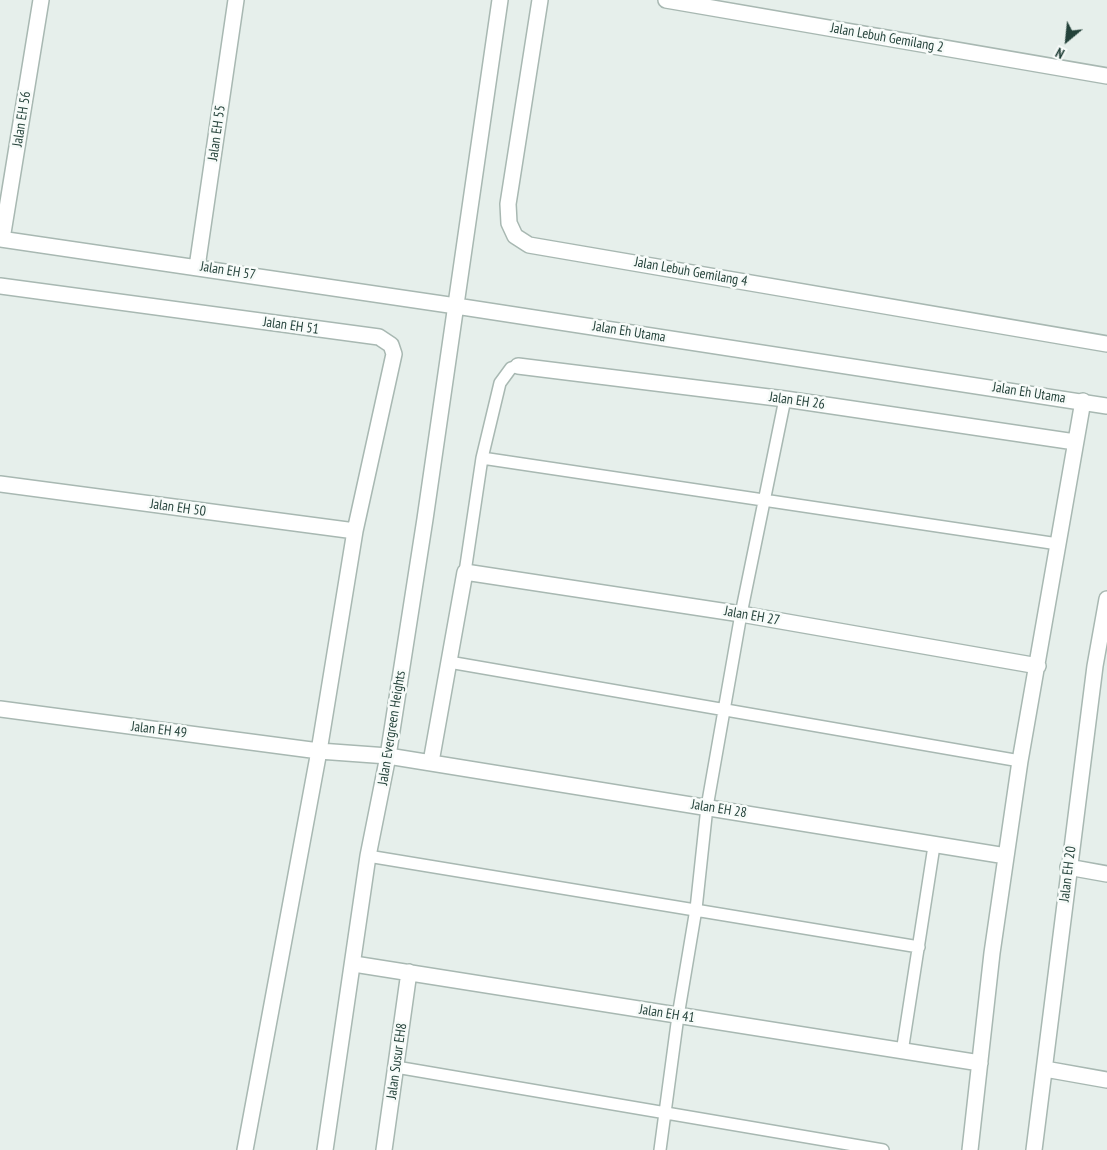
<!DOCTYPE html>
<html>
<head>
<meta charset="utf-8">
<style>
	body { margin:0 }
	#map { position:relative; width:1107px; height:1150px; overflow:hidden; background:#e6efeb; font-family:"PT Sans Narrow",sans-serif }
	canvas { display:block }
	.north { position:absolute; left:1042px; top:15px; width:50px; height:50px; -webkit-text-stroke:4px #f7fbf9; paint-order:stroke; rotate:208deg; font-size:14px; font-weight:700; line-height:20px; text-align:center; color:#24423a }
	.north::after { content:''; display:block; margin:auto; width:18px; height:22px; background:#24423a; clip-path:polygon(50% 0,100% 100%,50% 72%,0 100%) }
</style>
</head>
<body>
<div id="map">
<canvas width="1107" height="1150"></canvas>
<div class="north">N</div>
</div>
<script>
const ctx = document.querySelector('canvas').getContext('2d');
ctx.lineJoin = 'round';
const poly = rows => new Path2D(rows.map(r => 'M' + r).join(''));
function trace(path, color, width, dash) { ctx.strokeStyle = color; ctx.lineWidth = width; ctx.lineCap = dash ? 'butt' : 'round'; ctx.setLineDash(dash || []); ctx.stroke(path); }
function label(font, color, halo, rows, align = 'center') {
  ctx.font = font + ' "PT Sans Narrow",sans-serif'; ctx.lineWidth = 5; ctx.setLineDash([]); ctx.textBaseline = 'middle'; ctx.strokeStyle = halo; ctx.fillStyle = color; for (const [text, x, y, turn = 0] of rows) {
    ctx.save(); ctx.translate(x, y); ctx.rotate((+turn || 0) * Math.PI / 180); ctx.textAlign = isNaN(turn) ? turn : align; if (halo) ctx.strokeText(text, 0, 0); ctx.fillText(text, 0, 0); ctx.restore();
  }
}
const service = poly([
	[482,458,1058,544],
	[465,572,482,458,500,383,511,368,518,366],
	[449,662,1020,761],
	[368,856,919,947],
	[902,1052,934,846],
	[396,1067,883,1150],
	[660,1150,678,1016,696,909,707,807,741,614,785,399]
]);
const minor = poly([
	[540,0,508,204,509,223,515,236,529,245,1107,344],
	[666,0,1107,76],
	[0,239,456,306],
	[2,239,41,0],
	[197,267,236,0],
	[0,286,379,337,391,345,394,354,355,531,319,751,245,1150],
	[518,366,785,399,1075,442],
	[0,484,355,531],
	[0,709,319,751,388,756,1006,856],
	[431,762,465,572,741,614,1038,666],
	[1068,867,1107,874],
	[354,964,980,1063],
	[1045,1069,1107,1080],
	[384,1150,409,972],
	[970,1150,992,953,1020,761,1083,401],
	[1034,1150,1095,666,1107,599]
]);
const tertiary = poly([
	[456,306,1107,406],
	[325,1150,368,856,388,756,425,519,500,0]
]);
const streetNames = [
	["Jalan Lebuh Gemilang 2",887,38,10],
	["Jalan EH 56",22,119,-81],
	["Jalan EH 55",217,133,-82],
	["Jalan EH 57",228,271,9],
	["Jalan Lebuh Gemilang 4",691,272,10],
	["Jalan EH 51",291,326,8],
	["Jalan Eh Utama",629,332,9],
	["Jalan Eh Utama",1029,393,9],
	["Jalan EH 26",797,401,8],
	["Jalan EH 50",178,508,8],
	["Jalan EH 27",752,616,10],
	["Jalan Evergreen Heights",392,728,-81],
	["Jalan EH 49",159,730,7],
	["Jalan EH 28",719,809,9],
	["Jalan EH 20",1068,874,-83],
	["Jalan EH 41",667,1014,9],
	["Jalan Susur EH8",397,1061,-82]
];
trace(service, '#a8b8b2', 14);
trace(minor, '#a8b8b2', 18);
trace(tertiary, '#a8b8b2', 18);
trace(service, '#fff', 11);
trace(minor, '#fff', 15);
trace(tertiary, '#fff', 15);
label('14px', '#24423a', '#f7fbf9', streetNames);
</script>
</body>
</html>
